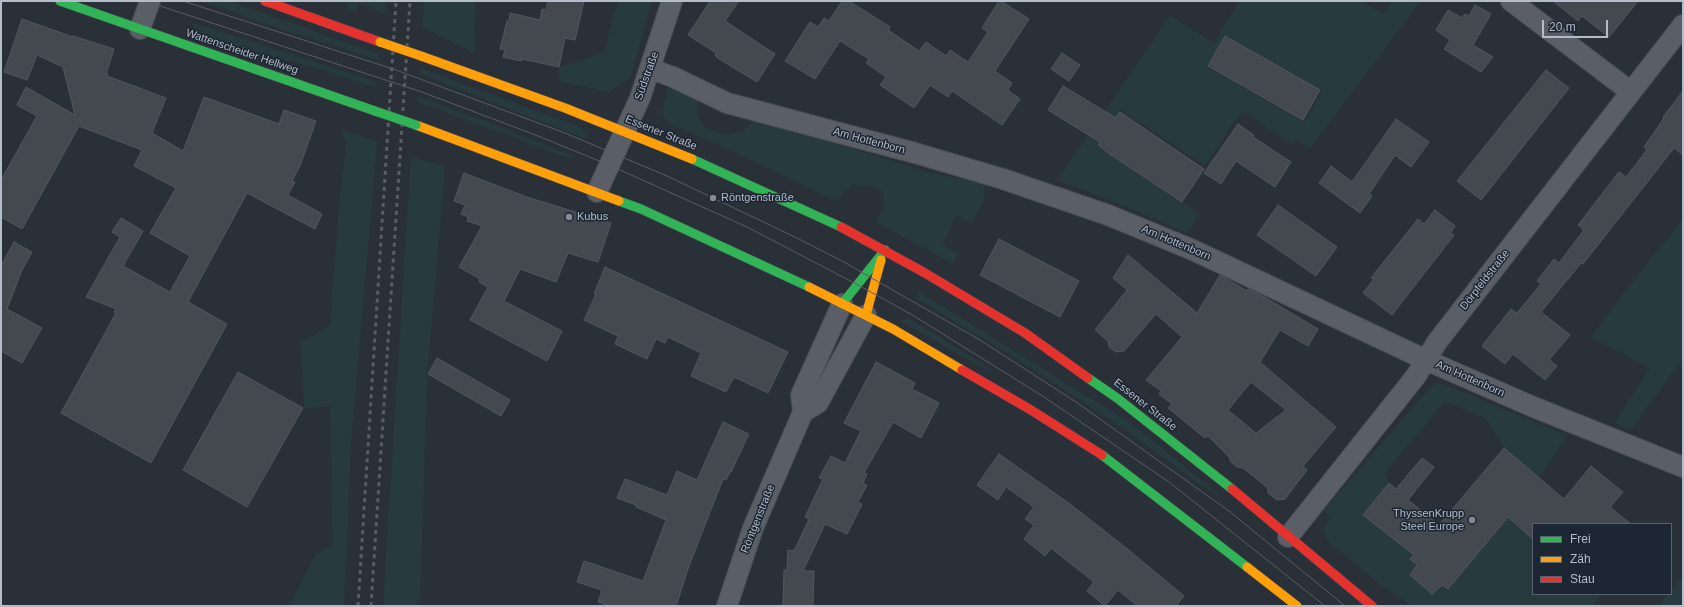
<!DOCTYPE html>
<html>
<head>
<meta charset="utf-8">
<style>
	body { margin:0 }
	#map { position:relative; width:1684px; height:607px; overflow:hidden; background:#2a3038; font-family:Arial,sans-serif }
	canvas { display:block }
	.frame { position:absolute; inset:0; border:2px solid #b4bcc9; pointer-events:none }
	.legend { position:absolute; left:1532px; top:523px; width:140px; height:72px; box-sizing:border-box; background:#1d2633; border:1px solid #59626f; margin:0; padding:5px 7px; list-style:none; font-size:12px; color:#b4bcc9 }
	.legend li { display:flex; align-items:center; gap:8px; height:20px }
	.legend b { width:20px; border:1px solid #59626f }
	.scale { position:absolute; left:1542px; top:20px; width:66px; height:18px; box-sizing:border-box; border:2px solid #b4bcc9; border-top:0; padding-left:5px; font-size:12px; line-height:14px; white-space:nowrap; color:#b4bcc9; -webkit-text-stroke:3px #1d2633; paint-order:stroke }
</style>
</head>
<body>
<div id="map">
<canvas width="1684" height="607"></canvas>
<div class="frame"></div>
<ul class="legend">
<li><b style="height:5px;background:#30b455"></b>Frei</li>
<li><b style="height:5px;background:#ff9f0a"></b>Zäh</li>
<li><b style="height:5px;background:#e5322d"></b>Stau</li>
</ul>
<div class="scale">20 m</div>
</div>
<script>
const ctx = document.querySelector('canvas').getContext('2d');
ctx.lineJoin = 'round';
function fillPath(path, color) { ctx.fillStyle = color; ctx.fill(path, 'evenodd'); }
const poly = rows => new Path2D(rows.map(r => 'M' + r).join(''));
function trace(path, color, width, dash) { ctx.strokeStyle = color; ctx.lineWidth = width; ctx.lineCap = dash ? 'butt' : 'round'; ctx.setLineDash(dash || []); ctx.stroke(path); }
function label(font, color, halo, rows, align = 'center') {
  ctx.font = font + ' Arial,sans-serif'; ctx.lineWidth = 3; ctx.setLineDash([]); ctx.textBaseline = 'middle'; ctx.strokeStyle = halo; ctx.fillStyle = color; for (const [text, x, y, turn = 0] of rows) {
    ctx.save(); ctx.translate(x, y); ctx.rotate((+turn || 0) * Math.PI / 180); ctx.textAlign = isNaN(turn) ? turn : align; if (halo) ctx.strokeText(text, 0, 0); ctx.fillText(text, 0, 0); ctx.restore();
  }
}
const green = poly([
	[203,1,229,1,379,54,379,60,272,26,203,2],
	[348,1,386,1,385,14,358,3,356,12,347,9],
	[424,1,475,1,474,53,422,27],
	[618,1,652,1,631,77,609,92,559,81,559,68,604,52],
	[1239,1,1361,1,1384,14,1391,1,1421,1,1310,148,1297,140,1293,145,1244,112,1236,119,1205,166,1121,110,1097,146,1181,202,1184,203,1200,213,1187,233,1134,210,1057,180,1170,16,1214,43],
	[1225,35,1322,91,1305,122,1207,67],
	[194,23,377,82,376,87,299,63,213,42,192,33],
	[421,68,577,126,583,129,586,134,586,139,420,74],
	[668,85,699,97,697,114,704,127,725,135,742,132,756,119,932,173,984,183,985,198,972,223,956,216,943,245,959,253,953,264,876,222,884,206,883,193,873,185,852,185,836,201,736,153,668,123,663,117,663,109],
	[418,97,491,123,576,157,565,157,418,102],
	[342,129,377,142,351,442,344,606,290,606,316,554,333,544,330,406,304,409,301,342,330,326,338,219,346,145],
	[411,157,445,166,427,377,420,606,383,606],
	[1683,219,1683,358,1630,431,1615,422,1650,368,1591,337,1626,290],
	[919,292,1132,424,1226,500,1202,486,1127,431,1020,361,916,298],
	[907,317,988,367,992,373,901,322],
	[1436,383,1443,384,1567,435,1539,478,1504,448,1486,419,1445,401,1385,473,1389,483,1363,515,1414,555,1410,560,1417,565,1410,576,1432,594,1442,585,1448,589,1517,507,1533,524,1533,594,1602,594,1592,606,1412,606,1377,582,1329,542,1325,535,1324,528,1330,516,1323,511,1431,386],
	[1683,576,1683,606,1658,606,1668,594,1671,594,1671,591]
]);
const building = poly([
	[548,1,584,1,575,40,565,38,559,67,522,59,521,61,503,57,505,50,500,49,507,21,509,21,510,13,540,20,542,9,546,10,548,1],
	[710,1,739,1,725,21,775,54,757,82,716,57,717,56,715,55,716,53,688,35,710,1],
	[842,1,849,1,890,27,888,30,919,51,926,42,946,56,950,50,968,62,988,32,982,28,999,1,1001,1,1029,19,995,71,1012,83,1008,90,1020,99,1002,125,952,91,948,97,930,85,914,108,880,85,886,77,866,63,869,59,840,41,815,79,785,61,810,22,818,27,824,18,829,21,842,1],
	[1553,1,1638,1,1609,37,1582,16,1578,21,1553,1],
	[1475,5,1491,14,1473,45,1493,57,1481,72,1444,49,1450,40,1436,30,1448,10,1462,18,1465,14,1469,16,1475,5],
	[22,19,73,37,73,36,114,49,106,74,108,74,107,76,166,98,152,133,183,151,204,97,279,124,284,110,316,121,300,166,292,181,295,182,288,195,322,214,315,229,247,193,188,302,227,324,151,463,61,413,116,313,114,312,116,309,86,297,120,237,112,232,121,218,143,231,123,266,170,292,190,256,150,233,176,188,134,166,142,150,79,126,22,229,1,217,1,180,37,116,17,105,26,87,75,115,63,67,37,55,27,80,4,72,22,19],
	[1225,36,1320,90,1303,120,1208,66,1225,36],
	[1062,53,1080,65,1069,81,1051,69,1062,53],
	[1546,70,1569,88,1481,200,1457,181,1546,70],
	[1063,86,1116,118,1120,112,1204,169,1182,202,1111,155,1098,145,1100,142,1048,110,1063,86],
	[1683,91,1683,155,1674,148,1583,264,1581,263,1541,312,1570,335,1549,360,1557,366,1545,380,1513,354,1505,364,1482,346,1511,309,1517,313,1541,284,1537,281,1554,259,1559,263,1584,230,1578,225,1619,172,1626,177,1647,150,1644,147,1664,118,1663,117,1683,91],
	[1396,119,1429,142,1411,167,1395,155,1369,194,1372,196,1360,213,1319,183,1331,166,1352,182,1396,119],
	[1238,124,1254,135,1253,137,1291,162,1275,187,1236,161,1221,184,1204,173,1238,124],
	[464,173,527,197,611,223,598,262,568,253,556,282,520,269,504,301,562,331,547,361,470,320,488,287,479,282,480,279,459,267,482,226,467,221,468,217,461,214,465,205,454,201,464,173],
	[1278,205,1337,247,1316,276,1257,235,1278,205],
	[1435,210,1455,226,1450,233,1454,235,1392,315,1363,293,1374,279,1371,278,1418,219,1424,224,1435,210],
	[999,239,1079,281,1060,317,980,275,999,239],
	[14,242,32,252,22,270,7,309,42,328,22,363,1,351,1,266,14,242],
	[1128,255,1197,313,1220,275,1247,291,1248,289,1261,295,1318,329,1308,346,1280,330,1260,362,1336,427,1303,466,1307,470,1285,499,1277,500,1268,493,1268,488,1243,468,1237,467,1231,462,1229,457,1208,436,1205,438,1168,408,1172,404,1159,394,1161,391,1146,380,1182,337,1156,314,1124,351,1116,352,1109,347,1108,341,1095,330,1127,290,1113,278,1128,255],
	[1251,382,1286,410,1256,433,1228,410,1251,382],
	[605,267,788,352,768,393,734,377,726,392,691,376,701,353,668,337,665,343,656,339,647,359,615,344,618,336,584,320,596,294,594,294,605,267],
	[437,358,510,400,501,416,428,374,437,358],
	[876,362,915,383,912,389,939,403,921,438,893,422,864,473,867,474,863,483,867,485,858,502,862,504,847,534,825,524,803,571,814,571,813,606,783,606,784,570,787,570,788,550,794,551,809,519,805,517,823,479,819,478,831,456,845,463,861,431,844,423,876,362],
	[238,372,303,408,247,507,183,470,238,372],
	[723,422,749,434,731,472,730,472,726,480,723,479,689,566,676,606,610,606,598,602,602,590,577,582,584,561,643,581,666,520,636,507,636,505,617,498,625,479,667,495,677,471,697,480,723,422],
	[1504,448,1564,499,1591,466,1623,492,1610,507,1631,524,1533,524,1533,539,1508,517,1448,589,1442,585,1432,594,1410,575,1417,565,1410,559,1414,555,1363,515,1389,483,1396,489,1422,458,1434,467,1408,500,1439,525,1504,448],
	[999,454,1070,504,1125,547,1184,596,1176,606,1138,606,1118,590,1105,606,1087,591,1094,582,1051,548,1045,556,1024,539,1034,525,1025,519,1034,507,1006,487,998,500,977,485,999,454]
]);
const street = poly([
	[1511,1,1631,92],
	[140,29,150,1],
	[651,69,673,77,727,103,915,153,1003,179,1108,215,1193,250,1426,360,1531,406,1683,467],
	[597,192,640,98,672,1],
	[803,412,818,403,866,315],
	[1288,537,1416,376,1437,342,1683,25],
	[727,606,753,528,803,412,801,395,842,304]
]);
const fast = poly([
	[60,1,375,111],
	[692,159,841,227],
	[619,201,641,209,809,287],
	[842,304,885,250],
	[1088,378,1117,398,1232,489],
	[1102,455,1247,567]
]);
const slow = poly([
	[421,56,565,108,692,159],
	[416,125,619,201],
	[809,287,893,329,962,370],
	[866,315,881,260],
	[1247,567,1297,606]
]);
const jam = poly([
	[265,1,380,42],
	[841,227,925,273,1025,333,1088,378],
	[962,370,1031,410,1102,455],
	[1232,489,1372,606]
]);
const tram = poly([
	[145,1,419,91,533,134,609,165,747,227,860,286,914,316,1044,397,1169,482,1325,606],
	[183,1,396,70,565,133,667,176,799,239,842,261,980,340,1076,402,1229,511,1345,606]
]);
const rail = poly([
	[358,606,396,1],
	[371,606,410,1]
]);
const fastBridge = poly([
	[375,111,416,125]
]);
const slowBridge = poly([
	[380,42,421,56]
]);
const markers = [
	[713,198,4,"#848b96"],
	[569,217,4,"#848b96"],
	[1472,520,4,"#848b96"]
];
const streetNames = [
	["Wattenscheider Hellweg",242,52,19],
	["Südstraße",647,76,-70],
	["Essener Straße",661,133,22],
	["Am Hottenborn",869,141,15],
	["Am Hottenborn",1176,243,23],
	["Dörpfeldstraße",1485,280,-52],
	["Am Hottenborn",1470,379,24],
	["Essener Straße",1145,405,38],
	["Röntgenstraße",758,519,-68]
];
const poiNames = [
	["Röntgenstraße",721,198],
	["Kubus",577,217],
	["ThyssenKrupp",1464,514,"right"],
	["Steel Europe",1464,527,"right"]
];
fillPath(green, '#273a3e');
fillPath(building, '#444950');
trace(building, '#52575f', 1);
trace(street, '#484c53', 22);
trace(fast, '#484c53', 10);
trace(slow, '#484c53', 10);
trace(jam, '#484c53', 10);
trace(street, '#5a5e66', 20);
trace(fast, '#30b455', 9);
trace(slow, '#ff9f0a', 9);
trace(jam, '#e5322d', 9);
trace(tram, '#595d64', 1);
trace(rail, '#595d64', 3, [4, 4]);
trace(fastBridge, '#484c53', 10, []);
trace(slowBridge, '#484c53', 10, []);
trace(fastBridge, '#30b455', 9);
trace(slowBridge, '#ff9f0a', 9);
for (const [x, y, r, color] of markers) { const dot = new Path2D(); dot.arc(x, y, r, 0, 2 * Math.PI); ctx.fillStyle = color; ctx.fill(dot); trace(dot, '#1d2633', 1.5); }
label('11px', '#b4bcc9', '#1d2633', streetNames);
label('11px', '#b4bcc9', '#1d2633', poiNames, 'left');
</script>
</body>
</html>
